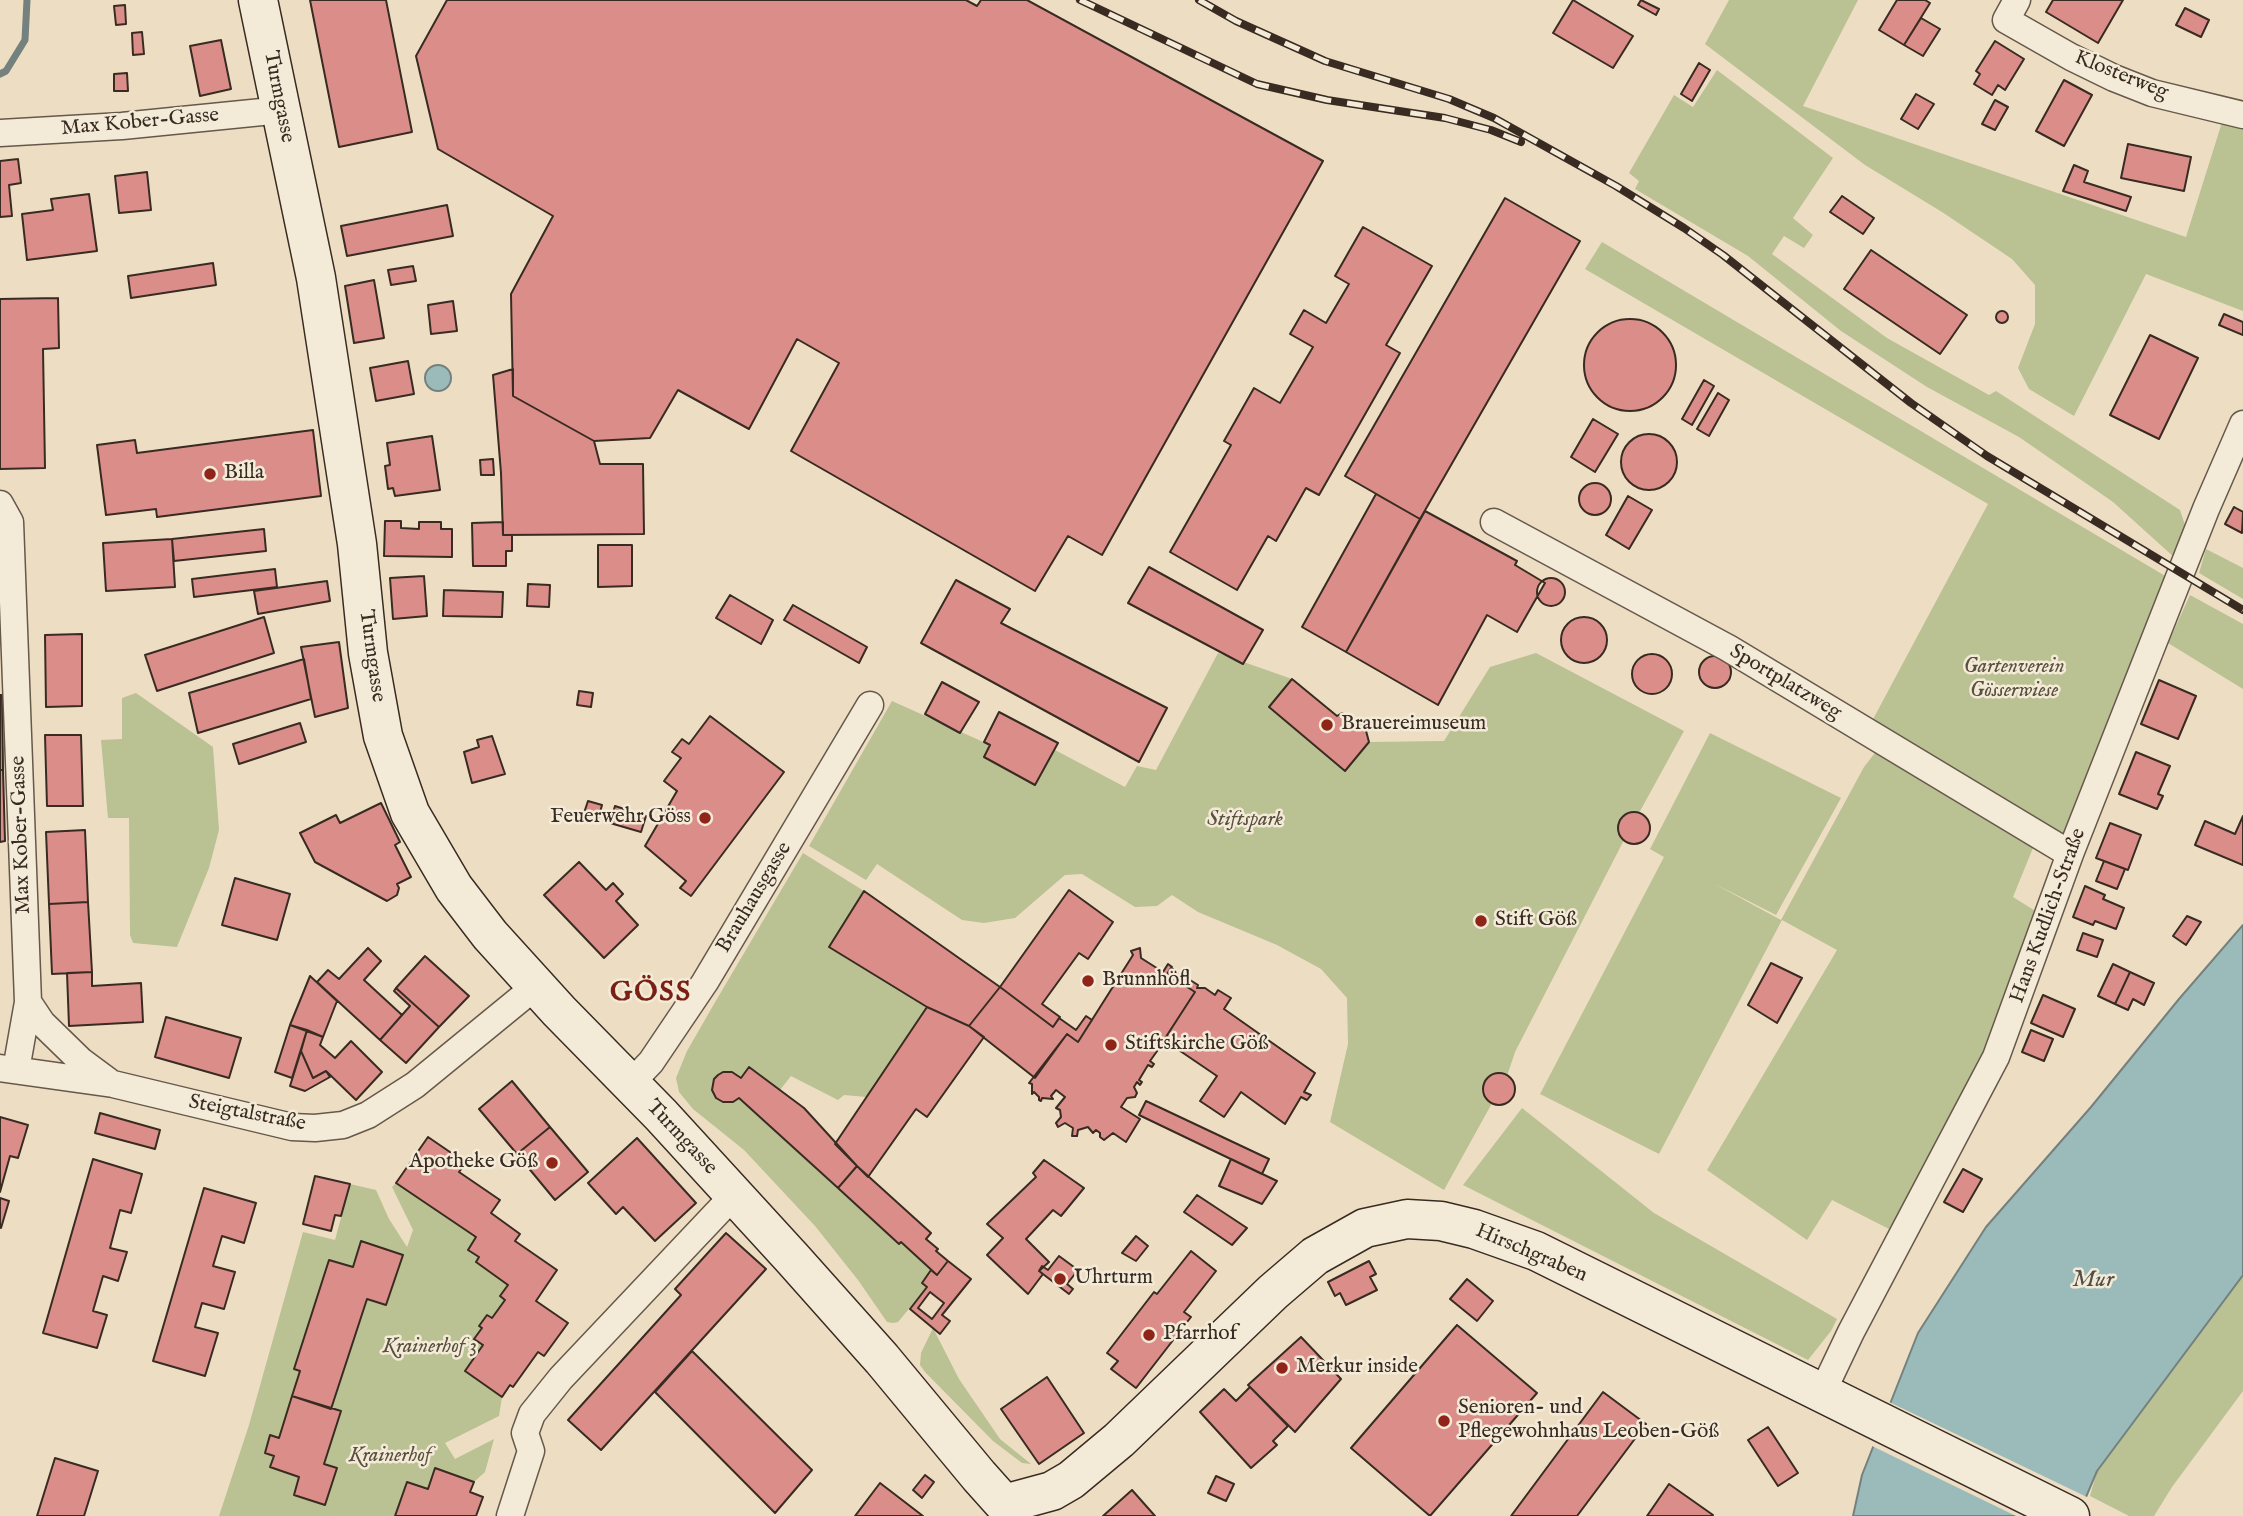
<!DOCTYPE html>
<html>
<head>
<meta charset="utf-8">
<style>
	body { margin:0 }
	canvas { display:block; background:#eddec3 }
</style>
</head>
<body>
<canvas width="2243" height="1516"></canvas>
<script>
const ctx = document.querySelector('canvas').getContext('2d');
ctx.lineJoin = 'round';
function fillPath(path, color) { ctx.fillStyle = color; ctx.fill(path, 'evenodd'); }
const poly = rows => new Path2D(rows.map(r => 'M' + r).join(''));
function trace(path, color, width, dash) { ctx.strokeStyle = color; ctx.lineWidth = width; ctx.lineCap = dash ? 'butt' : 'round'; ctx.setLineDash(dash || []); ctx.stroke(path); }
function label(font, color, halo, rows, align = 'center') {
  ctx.font = font + ' "IM FELL English",serif'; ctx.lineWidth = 5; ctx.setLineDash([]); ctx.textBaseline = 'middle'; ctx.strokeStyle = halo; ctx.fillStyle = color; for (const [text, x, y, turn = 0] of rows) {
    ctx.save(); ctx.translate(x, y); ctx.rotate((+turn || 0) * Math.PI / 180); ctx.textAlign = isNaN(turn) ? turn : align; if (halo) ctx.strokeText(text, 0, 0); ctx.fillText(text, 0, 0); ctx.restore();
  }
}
const green = poly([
	[1729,0,1858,0,1803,106,2186,237,2223,119,2243,124,2243,311,2146,274,2074,416,2029,389,2018,368,2035,324,2035,285,2012,259,1942,212,1865,165,1705,44],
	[1717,70,1833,158,1793,218,1813,235,1804,248,1784,236,1772,254,1887,338,1989,395,1996,391,2180,510,2188,534,2175,558,2113,502,2019,437,1927,387,1841,331,1748,256,1635,189,1639,181,1629,173,1674,95,1693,107],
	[1602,242,2167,577,2069,830,2059,835,1871,723,1988,504,1585,269],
	[2206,549,2243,568,2243,599,2199,573],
	[2190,595,2243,624,2243,689,2168,643],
	[1218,653,1292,679,1269,708,1289,724,1369,742,1444,741,1490,667,1536,653,1684,731,1639,813,1633,812,1622,818,1619,828,1624,840,1515,1052,1507,1076,1444,1190,1330,1122,1348,1044,1347,998,1321,969,1277,945,1198,912,1172,895,1157,906,1135,907,1082,874,1065,875,1015,918,984,923,962,920,877,864,866,880,809,846,892,701,990,745,984,757,1035,785,1055,750,1125,787,1137,766,1156,770],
	[136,693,213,747,219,830,209,868,177,947,133,943,130,935,129,818,108,818,101,740,122,739,122,698],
	[1710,733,1841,798,1776,915,1713,883,1781,920,1864,767,1878,749,2035,843,2013,897,2037,912,1994,1033,1891,1230,1832,1200,1807,1240,1707,1170,1837,950,1782,920,1659,1154,1540,1094,1664,857,1650,849],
	[803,853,864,891,829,947,927,1007,866,1097,844,1095,838,1100,791,1076,780,1090,749,1067,741,1078,732,1072,723,1072,718,1075,714,1079,712,1090,716,1098,723,1102,733,1102,739,1098,899,1244,901,1242,931,1270,922,1282,927,1287,898,1322,893,1323,887,1322,858,1280,815,1226,744,1150,693,1109,679,1092,676,1078,687,1051,714,1004],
	[1522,1108,1654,1213,1837,1319,1831,1331,1808,1360,1463,1185],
	[396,1183,476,1237,468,1249,479,1257,476,1263,508,1285,500,1296,505,1300,492,1318,487,1315,479,1326,482,1328,483,1345,465,1371,502,1397,499,1416,445,1443,455,1459,494,1439,485,1472,474,1482,470,1492,483,1497,476,1516,219,1516,249,1425,303,1232,335,1240,350,1184,376,1190,389,1219,407,1247,413,1230,392,1187],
	[2243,1275,2243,1391,2172,1487,2154,1516,2129,1516,2090,1496,2097,1471],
	[933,1328,959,1379,1000,1439,1031,1464,1022,1463,993,1441,925,1372,920,1365,921,1353]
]);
const water = poly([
	'425 378a13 13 0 1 1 26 0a13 13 0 1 1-26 0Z',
	[2243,925,2243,1275,2097,1471,2078,1516,1853,1516,1862,1475,1918,1333,1986,1227,2091,1107,2179,999,2243,925]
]);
const pier = poly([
	[1887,1401,2089,1498,2082,1516,2016,1516,1870,1445]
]);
const stream = poly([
	[0,74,6,71,25,40,27,0]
]);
const building = poly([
	[310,0,386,0,412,132,339,147,310,0],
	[447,0,966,0,977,6,981,0,1027,0,1323,161,1102,555,1068,536,1035,591,791,451,839,363,797,339,749,429,678,390,650,438,594,441,513,396,511,294,553,216,438,149,416,56,447,0],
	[1573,0,1633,36,1613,68,1553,33,1573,0],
	[1641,0,1659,9,1656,15,1638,5,1641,0],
	[1897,0,1925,0,1930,3,1904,45,1879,30,1897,0],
	[2053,0,2123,0,2098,43,2046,12,2053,0],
	[125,5,126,24,116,25,114,6,125,5],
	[2185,8,2209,20,2201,37,2176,25,2185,8],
	[1921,18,1940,29,1923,56,1904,45,1921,18],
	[142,32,144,54,133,55,132,33,142,32],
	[221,40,231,89,200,96,190,46,221,40],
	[1995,41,2024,59,2005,90,1998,85,1992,95,1974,84,1980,74,1976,71,1995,41],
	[1699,63,1710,70,1692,101,1681,94,1699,63],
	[127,73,128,91,114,91,114,74,127,73],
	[2064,80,2092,95,2064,146,2036,131,2064,80],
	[1916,94,1934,104,1918,129,1901,119,1916,94],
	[1995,100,2008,107,1995,130,1982,124,1995,100],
	[2128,144,2191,157,2184,191,2121,178,2128,144],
	[18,159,21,183,9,185,12,216,0,217,0,161,18,159],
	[2074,165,2088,171,2084,182,2131,197,2126,211,2063,191,2074,165],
	[147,172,151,210,119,213,115,176,147,172],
	[89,194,97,251,27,260,22,214,53,210,51,199,89,194],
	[1842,196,1874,218,1863,234,1830,212,1842,196],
	[1505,198,1580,241,1420,519,1345,476,1505,198],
	[447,205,453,236,347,256,341,226,447,205],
	[1363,227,1432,266,1386,345,1400,353,1319,495,1306,488,1276,541,1268,536,1237,590,1170,552,1231,445,1224,441,1254,388,1280,403,1313,347,1290,334,1304,310,1326,323,1349,284,1335,276,1363,227],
	[1871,250,1967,315,1940,354,1844,289,1871,250],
	[213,263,216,285,131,298,128,276,213,263],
	[413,266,416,281,391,285,388,270,413,266],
	[374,280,384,338,354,343,345,286,374,280],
	[58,298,59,348,43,349,45,468,0,469,0,299,58,298],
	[453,301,457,331,431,334,428,305,453,301],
	'1996 317a6 6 0 1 1 12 0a6 6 0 1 1-12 0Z',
	[2224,314,2243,322,2243,335,2219,325,2224,314],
	'1584 365a46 46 0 1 1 92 0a46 46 0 1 1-92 0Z',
	[2150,335,2198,358,2159,439,2110,415,2150,335],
	[408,361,414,394,376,401,370,368,408,361],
	[513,369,513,396,594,441,600,464,643,464,644,534,503,535,501,473,493,375,513,369],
	[1704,380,1714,386,1692,425,1682,419,1704,380],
	[1718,393,1729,400,1709,436,1697,429,1718,393],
	[1593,419,1618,434,1595,472,1571,457,1593,419],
	[313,430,321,496,157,517,156,509,106,515,97,445,135,440,137,453,313,430],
	'1621 462a28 28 0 1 1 56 0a28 28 0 1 1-56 0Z',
	[432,436,440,490,395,496,393,488,388,489,385,466,390,465,387,443,432,436],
	[493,459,494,475,481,475,480,460,493,459],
	'1579 499a16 16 0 1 1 32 0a16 16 0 1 1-32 0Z',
	[1376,494,1420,519,1346,652,1302,627,1376,494],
	[1628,496,1652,510,1629,549,1606,535,1628,496],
	[2234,507,2243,512,2242,533,2225,524,2234,507],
	[1425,511,1517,561,1515,565,1545,583,1517,632,1487,615,1438,705,1346,652,1425,511],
	[385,521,401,521,401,528,419,529,419,522,441,522,441,529,452,529,452,557,384,556,385,521],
	[503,522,503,535,512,535,512,551,506,551,506,566,473,566,472,523,503,522],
	[264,529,266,551,174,561,172,539,264,529],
	[172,539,175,587,106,591,103,543,172,539],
	[598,545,632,545,632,586,598,587,598,545],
	[1149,567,1263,630,1243,664,1128,603,1149,567],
	[275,569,277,587,194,597,192,579,275,569],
	[424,576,427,616,393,619,390,578,424,576],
	'1537 592a14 14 0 1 1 28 0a14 14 0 1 1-28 0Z',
	[956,580,1010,609,1001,623,1167,708,1139,762,921,643,956,580],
	[327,581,330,601,258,614,254,591,327,581],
	[528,584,550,585,549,607,527,606,528,584],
	[444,590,503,592,502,617,443,616,444,590],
	[730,595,773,620,761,644,716,618,730,595],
	[793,605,867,647,859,663,784,620,793,605],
	'1561 640a23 23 0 1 1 46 0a23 23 0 1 1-46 0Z',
	[264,617,274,653,157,691,145,655,264,617],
	[82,634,82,706,46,707,45,635,82,634],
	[339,642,348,708,315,717,301,647,339,642],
	'1632 674a20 20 0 1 1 40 0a20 20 0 1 1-40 0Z',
	'1699 672a16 16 0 1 1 32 0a16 16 0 1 1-32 0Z',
	[304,659,311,699,198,733,189,693,304,659],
	[1292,679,1337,716,1342,713,1365,727,1369,742,1345,771,1269,707,1292,679],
	[2159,680,2196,696,2178,739,2141,724,2159,680],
	[942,682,979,702,960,733,925,714,942,682],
	[579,691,593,693,591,707,577,705,579,691],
	[0,695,2,695,3,770,0,770,0,695],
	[999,712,1058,743,1035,785,984,757,990,745,984,742,999,712],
	[710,716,784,772,691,896,680,888,686,881,645,846,677,791,664,781,681,758,672,752,682,739,689,744,710,716],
	[300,723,306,742,239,764,233,744,300,723],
	[45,735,81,735,83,806,47,806,45,735],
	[492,736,505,774,472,783,464,752,479,747,477,740,492,736],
	[2136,752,2170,766,2158,794,2163,796,2157,809,2119,794,2136,752],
	[0,770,3,770,5,841,0,842,0,770],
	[588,801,602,805,598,820,583,816,588,801],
	[381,803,400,842,395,845,411,877,397,884,399,888,397,895,387,901,315,862,300,833,336,815,340,823,381,803],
	[615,806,646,816,641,832,610,823,615,806],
	'1618 828a16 16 0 1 1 32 0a16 16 0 1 1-32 0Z',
	[2243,816,2243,865,2195,845,2205,821,2235,834,2243,816],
	[2110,823,2141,835,2128,870,2096,858,2110,823],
	[85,830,88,902,49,904,46,832,85,830],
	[2104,861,2125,869,2117,889,2096,881,2104,861],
	[579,862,606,890,613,883,623,894,616,901,638,925,604,958,544,895,579,862],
	[235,878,290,894,277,940,222,925,235,878],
	[2085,886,2105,895,2103,899,2124,908,2116,929,2095,921,2093,925,2073,917,2085,886],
	[1069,890,1113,922,1088,959,1079,953,1042,1004,1060,1017,1053,1027,1000,987,1069,890],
	[864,891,1000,987,969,1026,927,1007,829,947,864,891],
	[88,902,92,972,52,974,49,904,88,902],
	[2187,916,2201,922,2186,945,2173,936,2187,916],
	[2083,933,2103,940,2097,957,2077,950,2083,933],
	[368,948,381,961,364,980,402,1015,380,1040,317,982,328,970,339,979,368,948],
	[1140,948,1141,958,1163,972,1168,964,1172,967,1167,974,1195,992,1162,1043,1166,1046,1164,1049,1160,1047,1150,1061,1154,1064,1152,1067,1148,1065,1139,1080,1142,1082,1140,1085,1137,1082,1134,1087,1137,1093,1135,1097,1127,1098,1121,1107,1140,1119,1126,1142,1113,1133,1104,1140,1100,1137,1100,1133,1096,1130,1093,1133,1088,1127,1078,1130,1077,1136,1072,1136,1073,1128,1065,1123,1058,1127,1056,1123,1061,1117,1060,1110,1056,1108,1065,1097,1056,1090,1051,1096,1053,1099,1042,1098,1041,1101,1039,1100,1039,1097,1034,1092,1032,1094,1032,1084,1029,1083,1067,1034,1078,1042,1133,955,1131,951,1140,948],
	[425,956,469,996,439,1027,396,988,425,956],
	[1771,963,1802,978,1777,1023,1748,1005,1771,963],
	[2113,964,2130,972,2115,1004,2098,996,2113,964],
	[1171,968,1198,985,1197,988,1205,988,1215,995,1218,990,1231,998,1224,1009,1315,1073,1304,1092,1311,1095,1307,1100,1301,1097,1285,1124,1241,1092,1224,1117,1200,1101,1217,1076,1164,1040,1195,992,1167,974,1171,968],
	[92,972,92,986,141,983,143,1022,69,1026,67,973,92,972],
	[2130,972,2154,983,2144,1005,2133,999,2128,1010,2115,1004,2130,972],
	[310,976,337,1001,323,1037,290,1025,310,976],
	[1000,987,1053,1027,1059,1018,1076,1030,1086,1016,1092,1020,1078,1042,1067,1034,1035,1078,969,1026,1000,987],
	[396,988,439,1027,406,1063,380,1040,410,1006,394,991,396,988],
	[2043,995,2075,1009,2063,1037,2031,1023,2043,995],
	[927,1007,969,1026,984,1037,927,1117,916,1109,868,1177,835,1144,927,1007],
	[166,1017,241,1038,229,1078,155,1057,166,1017],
	[290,1025,307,1030,292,1078,275,1072,290,1025],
	[307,1030,323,1037,320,1045,335,1058,351,1041,382,1072,356,1100,326,1071,313,1078,301,1051,307,1030],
	[2031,1030,2053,1039,2044,1061,2022,1052,2031,1030],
	[301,1051,313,1078,326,1071,330,1077,305,1091,290,1086,301,1051],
	[749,1067,804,1108,857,1166,838,1188,739,1098,733,1102,723,1102,716,1098,712,1090,714,1079,718,1075,723,1072,732,1072,741,1078,749,1067],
	'1483 1089a16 16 0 1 1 32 0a16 16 0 1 1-32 0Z',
	[512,1081,550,1127,517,1154,479,1109,512,1081],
	[1146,1101,1269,1159,1262,1174,1139,1115,1146,1101],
	[100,1113,160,1130,155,1149,95,1133,100,1113],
	[0,1117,28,1125,18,1158,10,1156,0,1192,0,1117],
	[550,1127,588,1172,555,1200,517,1154,550,1127],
	[428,1137,466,1163,459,1172,500,1200,491,1213,520,1234,515,1241,557,1270,536,1301,568,1323,544,1356,538,1352,513,1387,510,1385,502,1397,465,1371,483,1345,474,1339,482,1328,479,1326,487,1315,492,1318,505,1300,500,1296,508,1285,476,1262,479,1257,468,1250,476,1237,396,1183,428,1137],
	[637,1138,696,1203,655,1241,623,1207,616,1214,588,1183,637,1138],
	[93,1159,142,1174,131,1213,120,1210,110,1248,127,1252,118,1281,103,1276,93,1311,107,1315,97,1348,43,1333,93,1159],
	[1231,1159,1277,1181,1262,1204,1219,1186,1231,1159],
	[1044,1160,1084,1188,1061,1216,1053,1210,1026,1239,1049,1262,1039,1271,1043,1274,1028,1294,987,1255,1003,1238,987,1224,1036,1177,1033,1173,1044,1160],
	[857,1166,931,1233,926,1239,938,1249,936,1251,948,1261,937,1275,901,1242,899,1244,838,1188,857,1166],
	[1963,1169,1982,1179,1963,1212,1944,1202,1963,1169],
	[315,1176,350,1184,341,1216,335,1215,331,1231,303,1224,315,1176],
	[204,1188,256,1203,244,1243,222,1236,213,1266,235,1272,224,1309,202,1303,195,1327,218,1333,205,1376,153,1361,204,1188],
	[1197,1195,1247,1228,1232,1245,1184,1212,1197,1195],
	[0,1198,9,1201,1,1228,0,1227,0,1198],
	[726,1233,766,1269,601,1450,568,1420,681,1295,675,1289,726,1233],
	[1136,1236,1148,1246,1136,1261,1122,1253,1136,1236],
	[361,1241,403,1255,386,1305,367,1299,331,1409,292,1396,300,1371,294,1369,329,1260,353,1267,361,1241],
	[1191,1251,1216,1271,1184,1312,1191,1317,1136,1388,1111,1369,1118,1361,1107,1353,1154,1292,1157,1294,1191,1251],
	[1059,1256,1078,1270,1067,1284,1073,1289,1069,1294,1039,1271,1042,1266,1048,1270,1059,1256],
	[948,1261,971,1279,942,1315,950,1321,940,1334,910,1309,927,1287,922,1283,931,1270,937,1275,948,1261],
	[930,1292,944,1303,932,1319,918,1308,930,1292],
	[1369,1261,1376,1274,1370,1277,1377,1290,1346,1305,1340,1293,1335,1296,1328,1282,1369,1261],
	[1467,1279,1493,1301,1477,1321,1450,1299,1467,1279],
	[1457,1325,1537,1393,1430,1516,1351,1448,1457,1325],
	[1301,1337,1341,1379,1295,1432,1248,1385,1301,1337],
	[692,1351,812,1470,775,1513,655,1392,692,1351],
	[1047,1377,1084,1433,1039,1464,1001,1409,1047,1377],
	[1250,1387,1288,1426,1273,1441,1277,1445,1251,1468,1200,1412,1224,1389,1236,1401,1250,1387],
	[1603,1392,1646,1424,1577,1516,1511,1516,1603,1392],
	[292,1396,341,1411,324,1464,337,1468,325,1505,294,1495,299,1477,270,1467,274,1456,265,1453,270,1435,279,1438,292,1396],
	[1768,1427,1798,1473,1778,1486,1748,1440,1768,1427],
	[55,1458,98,1471,84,1516,37,1516,55,1458],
	[435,1468,474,1482,470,1492,483,1497,476,1516,395,1516,407,1482,428,1489,435,1468],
	[925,1475,934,1482,922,1498,913,1490,925,1475],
	[1216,1476,1234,1484,1226,1501,1208,1493,1216,1476],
	[880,1483,923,1516,855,1516,880,1483],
	[1669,1484,1713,1515,1712,1516,1647,1516,1669,1484],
	[1132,1490,1155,1516,1103,1516,1132,1490]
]);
const minor = poly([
	[2017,0,2006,20,2071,57,2114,78,2152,93,2243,115],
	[0,133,122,126,262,112,280,108],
	[0,504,10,522,28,1002,16,1070],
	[1494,522,1728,648,2070,854],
	[28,1002,42,1023,81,1061,108,1081],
	[0,1068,113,1084,292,1127,315,1128,343,1125,368,1115,415,1085,536,986],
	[630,1084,651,1062,705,982,870,705],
	[1822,1393,1851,1332,1996,1057,2070,854,2206,509,2243,424],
	[510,1516,531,1451,525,1433,532,1414,561,1378,734,1195]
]);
const secondary = poly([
	[258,0,316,278,357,544,368,653,383,736,410,813,454,888,490,935,559,1011,661,1115,792,1258,882,1359,979,1476,1004,1504,1052,1491,1071,1480,1119,1440,1273,1292,1315,1256,1365,1228,1407,1219,1441,1221,1474,1229,1536,1251,2070,1516]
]);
const rail = poly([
	[1080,0,1257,84,1327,100,1445,118,1491,130,1521,142],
	[1199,0,1236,21,1325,61,1449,99,1494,118,1616,186,1684,228,1723,255,1911,403,1987,456,2243,610]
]);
const markers = [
	[210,474,7,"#8f2418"],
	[1327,725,7,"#8f2418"],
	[705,818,7,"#8f2418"],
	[1481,921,7,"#8f2418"],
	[1088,981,7,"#8f2418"],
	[1111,1045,7,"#8f2418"],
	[552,1163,7,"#8f2418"],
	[1060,1279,7,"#8f2418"],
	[1149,1335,7,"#8f2418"],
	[1282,1368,7,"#8f2418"],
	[1444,1421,7,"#8f2418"]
];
const streetNames = [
	["Klosterweg",2121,76,22],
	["Turmgasse",278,97,79],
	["Max Kober-Gasse",140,123,-5],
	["Turmgasse",371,656,82],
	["Sportplatzweg",1785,683,31],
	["Max Kober-Gasse",22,835,-92],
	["Brauhausgasse",755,898,-59],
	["Hans Kudlich-Straße",2049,916,-70],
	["Steigtalstraße",247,1114,11],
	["Turmgasse",681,1138,47],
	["Hirschgraben",1531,1254,23]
];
const poiNames = [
	["Billa",224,474],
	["Brauereimuseum",1341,725],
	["Feuerwehr Göss",691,818,"right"],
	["Stift Göß",1495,921],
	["Brunnhöfl",1102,981],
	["Stiftskirche Göß",1125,1045],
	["Apotheke Göß",538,1163,"right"],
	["Uhrturm",1074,1279],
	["Pfarrhof",1163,1335],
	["Merkur inside",1296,1368],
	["Senioren- und",1458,1409],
	["Pflegewohnhaus Leoben-Göß",1458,1433]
];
const parkNames = [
	["Gartenverein",2014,668],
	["Gösserwiese",2014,692],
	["Stiftspark",1245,821],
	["Krainerhof 3",430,1348],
	["Krainerhof",390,1457]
];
const waterNames = [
	["Mur",2093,1281]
];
const districtNames = [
	["GÖSS",651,994]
];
fillPath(green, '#bac192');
fillPath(water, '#9bbbbb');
trace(water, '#74817e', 2);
fillPath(pier, '#eddec3');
trace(stream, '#74817e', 7);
fillPath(building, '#db8e89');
trace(building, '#392b22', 2);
trace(minor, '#66584a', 29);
trace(secondary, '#392b22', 41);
trace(minor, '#f3ead8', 26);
trace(secondary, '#f3ead8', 38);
trace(rail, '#392b22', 8);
trace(rail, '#f3ead8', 5, [16]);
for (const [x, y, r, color] of markers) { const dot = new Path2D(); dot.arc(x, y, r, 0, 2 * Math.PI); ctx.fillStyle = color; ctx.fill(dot); trace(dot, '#f3ead8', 2.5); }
label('21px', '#392b22', '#f3ead8', streetNames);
label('21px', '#392b22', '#f3ead8', poiNames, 'left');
label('italic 21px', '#59503e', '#f3ead8', parkNames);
label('italic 23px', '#524f48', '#f3ead8', waterNames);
ctx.letterSpacing = '2px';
label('bold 28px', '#7a1f14', '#f3ead8', districtNames);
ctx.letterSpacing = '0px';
</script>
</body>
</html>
